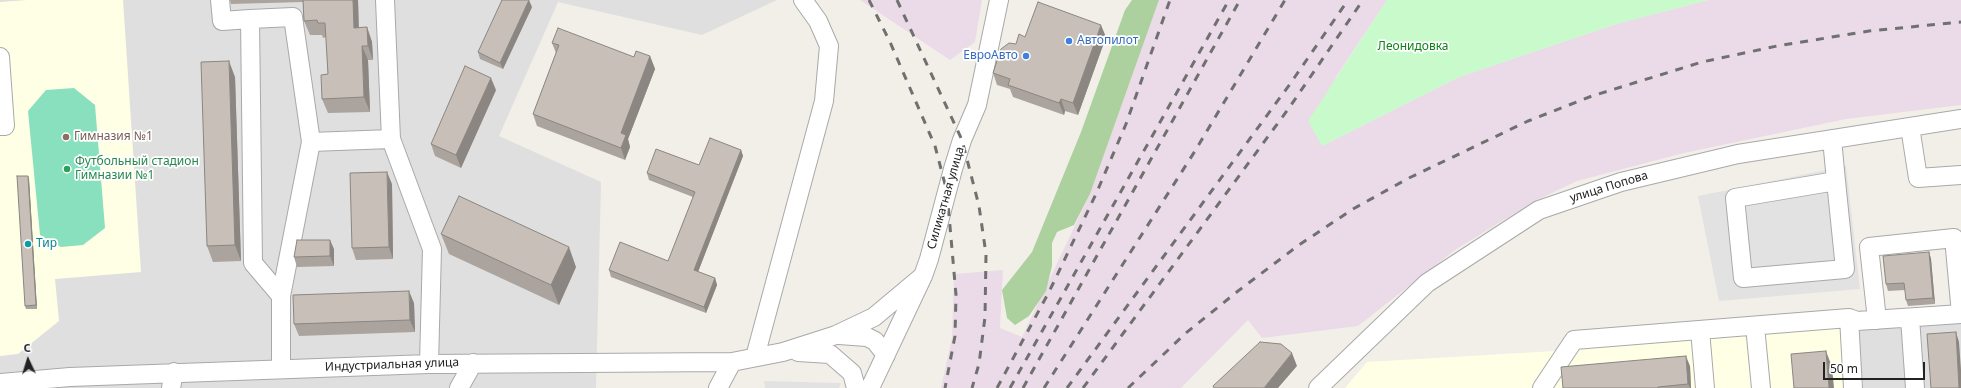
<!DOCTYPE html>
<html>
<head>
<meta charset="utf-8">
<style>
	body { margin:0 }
	#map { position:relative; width:1961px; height:388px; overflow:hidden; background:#f2efe9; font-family:"Noto Sans",sans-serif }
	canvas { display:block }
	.north { position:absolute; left:8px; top:340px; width:40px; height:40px; -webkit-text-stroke:3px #fff; paint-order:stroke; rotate:356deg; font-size:11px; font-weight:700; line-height:16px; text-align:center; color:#222 }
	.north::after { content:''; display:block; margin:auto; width:14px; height:18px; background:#222; clip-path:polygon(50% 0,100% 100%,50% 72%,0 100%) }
	.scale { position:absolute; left:1823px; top:362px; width:102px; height:18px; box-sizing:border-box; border:2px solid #222; border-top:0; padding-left:5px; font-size:12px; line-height:14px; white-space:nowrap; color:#222; -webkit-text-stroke:3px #fff; paint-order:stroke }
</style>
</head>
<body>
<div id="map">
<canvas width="1961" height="388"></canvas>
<div class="north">С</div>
<div class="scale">50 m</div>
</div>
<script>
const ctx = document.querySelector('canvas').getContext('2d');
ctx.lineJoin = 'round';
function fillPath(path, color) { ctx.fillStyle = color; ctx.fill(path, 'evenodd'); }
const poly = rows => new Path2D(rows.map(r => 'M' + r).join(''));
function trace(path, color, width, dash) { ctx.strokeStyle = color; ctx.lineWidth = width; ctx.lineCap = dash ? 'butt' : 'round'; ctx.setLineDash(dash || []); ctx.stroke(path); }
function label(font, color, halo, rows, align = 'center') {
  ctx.font = font + ' "Noto Sans",sans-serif'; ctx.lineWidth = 3.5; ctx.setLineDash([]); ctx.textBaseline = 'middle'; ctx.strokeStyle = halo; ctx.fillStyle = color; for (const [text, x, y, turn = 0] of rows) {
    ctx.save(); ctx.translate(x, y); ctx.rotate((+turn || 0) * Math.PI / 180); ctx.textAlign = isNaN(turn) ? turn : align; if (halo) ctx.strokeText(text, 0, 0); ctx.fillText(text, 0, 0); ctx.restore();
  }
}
const residential = poly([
	[0,0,777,0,702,35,558,2,499,136,601,182,596,388,0,388],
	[1961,323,1961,388,1863,388,1857,329]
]);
const industrial = poly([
	[860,0,982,0,975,42,950,60],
	[1159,0,1387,0,1336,77,1322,146,1459,77,1616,24,1708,0,1961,0,1961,105,1846,119,1684,153,1577,181,1533,202,1455,250,1358,326,1262,338,1248,320,1181,388,941,388,952,338,954,274,1003,270,1000,328,1022,337,1090,194]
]);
const education = poly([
	[27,0,123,0,141,272,55,279,59,321,18,354,0,356,0,2],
	[1856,313,1863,388,1345,388,1367,362,1555,351,1615,332]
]);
const forest = poly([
	[1132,0,1159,0,1090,194,1074,225,1057,232,1052,243,1052,266,1046,291,1029,316,1015,325,1007,318,1002,290,1032,252,1081,132,1125,10]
]);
const park = poly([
	[1387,0,1708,0,1616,24,1459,77,1322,146,1308,121]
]);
const pitch = poly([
	[74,88,95,105,105,228,83,245,61,247,40,235,28,111,46,90]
]);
const parking = poly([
	[1846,166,1860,289,1719,301,1698,196],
	[764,381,841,383,839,388,765,388]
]);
const minor = poly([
	[220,0,222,21,250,19,253,263,281,296],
	[385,0,391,139,432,249,429,364],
	[250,19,293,17,311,142,281,296,281,369],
	[0,57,5,126,0,126],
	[1910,127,1918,178,1961,175],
	[1832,139,1836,181,1735,198,1743,278,1845,269,1836,181],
	[311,142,391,139],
	[1849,318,1857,321,1961,314],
	[1910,318,1915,388],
	[1877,320,1869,247,1954,238,1961,314],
	[1755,326,1761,388],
	[1700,330,1705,388],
	[839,335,867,337,875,341,886,355],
	[798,352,830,354,852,373,856,388],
	[755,357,824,101,829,46,818,21,803,0],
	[0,383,70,377,429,364,732,362,783,352,836,335,874,317,923,276],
	[171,388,174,372],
	[459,388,473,363],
	[718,388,732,362],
	[870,388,923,276,929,259,953,169,962,140,977,105,999,0],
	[1318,388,1427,283,1539,210,1621,182,1738,154,1961,119],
	[1542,388,1574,340,1849,318,1853,388]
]);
const rail = poly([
	[869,0,890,42,935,146,947,192,956,295,955,336,945,388],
	[897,0,962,140,979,206,986,254,985,317,979,364,972,388],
	[997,388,1049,292,1096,194,1126,124,1170,0],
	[1010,388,1229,0],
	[1023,388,1240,0],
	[1044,388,1195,151,1285,0],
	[1067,388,1290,84,1348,0],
	[1083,388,1289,108,1363,0],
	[1128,388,1186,333,1238,291,1299,245,1353,209,1409,178,1528,121,1592,96,1702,62,1777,46,1869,31,1961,22]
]);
const wall = poly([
	[230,0,358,0,359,28,367,27,372,42,373,60,368,60,370,112,328,113,322,99,328,74,326,37,323,38,322,35,310,35,304,21,303,2,231,4],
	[532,7,503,69,480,59,478,52],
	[1025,37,1106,37,1078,115,1065,111,1064,115,1013,97,1010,89,997,85,993,73],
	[552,43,634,57,650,56,655,69,628,139,630,147,625,160,537,126,533,114,556,53],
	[235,77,241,261,213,262,207,246],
	[496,90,461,168,435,156,431,144],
	[741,150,743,156,698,272,715,278,717,285,706,313,611,277,609,270,668,261,693,197,649,180,647,173,699,165],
	[28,176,29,179,37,309,26,309,25,306],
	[392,184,393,259,356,260,352,248],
	[441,234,576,267,559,305,449,254],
	[334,249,334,266,297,267,294,257],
	[1929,252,1931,259,1935,304,1908,306,1906,300,1905,290,1888,291,1886,284],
	[414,303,415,332,299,336,294,324],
	[1690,366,1691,388,1563,388]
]);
const shadedWall = poly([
	[353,0,358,0,359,43,354,28],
	[529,0,532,7,503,69,500,63],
	[1101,25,1106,37,1078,115,1073,103],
	[367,27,372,42,373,60,368,46],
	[362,46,368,60,370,112,364,97],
	[650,56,655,69,628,139,630,147,625,160,621,148,621,133],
	[229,61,235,77,241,261,235,245],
	[491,78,496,90,461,168,456,155],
	[1061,99,1065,111,1064,115,1059,103],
	[741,150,743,156,696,277,694,270],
	[387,172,392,184,393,259,389,247],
	[28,176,29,179,37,309,36,305],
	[330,240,334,249,334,266,330,256],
	[569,247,576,267,559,305,551,285],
	[1929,252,1931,259,1935,304,1933,298],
	[715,278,717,285,706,313,704,307],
	[409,291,414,303,415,332,410,320],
	[1956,332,1959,342,1961,370,1961,388,1959,388],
	[1826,351,1832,367,1834,388,1829,388],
	[1292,353,1297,366,1278,388,1264,388],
	[1686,356,1690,366,1691,388,1690,388,1688,384]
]);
const building = poly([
	[303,0,353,0,354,28,367,27,368,46,362,46,364,97,322,99,321,75,328,74,325,23,318,23,317,20,304,21,303,0],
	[502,0,529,0,500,63,478,52,502,0],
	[1038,2,1101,25,1073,103,1061,99,1059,103,1008,85,1010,79,993,73,1001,49,1009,43,1016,44,1019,34,1025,37,1038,2],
	[558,28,634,57,636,51,650,56,621,133,626,135,621,148,533,114,559,45,552,43,558,28],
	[229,61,235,245,207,246,201,62,229,61],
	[465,66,491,78,456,155,431,144,465,66],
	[710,138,741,150,694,270,715,278,704,307,609,270,620,242,668,261,695,192,647,173,656,149,699,165,710,138],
	[387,172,389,247,352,248,350,173,387,172],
	[17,176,28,176,36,305,25,306,17,176],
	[459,196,569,247,551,285,441,234,459,196],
	[297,240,330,240,330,256,294,257,297,240],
	[1929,252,1933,298,1906,300,1904,283,1886,284,1883,256,1929,252],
	[409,291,410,320,294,324,293,295,409,291],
	[1956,332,1959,388,1931,388,1927,334,1956,332],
	[1260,342,1281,344,1292,353,1264,388,1214,388,1213,386,1260,342],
	[1826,351,1829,388,1794,388,1791,354,1826,351],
	[1686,356,1688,384,1658,387,1658,388,1563,388,1561,367,1686,356]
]);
const markers = [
	[1069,41,4,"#3f7fe0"],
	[1026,56,4,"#3f7fe0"],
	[66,137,4,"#8d6e63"],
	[67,169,4,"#2e9e5b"],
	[28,244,4,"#0f9aa8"]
];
const shopNames = [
	["Автопилот",1077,41],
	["ЕвроАвто",1018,56,"right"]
];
const parkNames = [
	["Леонидовка",1413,47]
];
const educationNames = [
	["Гимназия №1",74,137]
];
const leisureNames = [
	["Футбольный стадион",75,162],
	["Гимназии №1",75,176]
];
const streetNames = [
	["улица Попова",1609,187,-17],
	["Силикатная улица",946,198,-74],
	["Индустриальная улица",392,365,-2]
];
const cultureNames = [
	["Тир",36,244]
];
fillPath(residential, '#e0dfdf');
fillPath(industrial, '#ebdbe8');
fillPath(education, '#ffffe5');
fillPath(forest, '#add19e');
fillPath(park, '#c8facc');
fillPath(pitch, '#88e0be');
fillPath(parking, '#e2e2e2');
trace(minor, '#a9a9a9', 20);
trace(minor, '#fff', 18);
trace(rail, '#707070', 3, [8, 8]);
fillPath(wall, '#aba49e');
fillPath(shadedWall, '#8b8681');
fillPath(building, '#c7bfb8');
trace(building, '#8b8681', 1);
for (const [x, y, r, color] of markers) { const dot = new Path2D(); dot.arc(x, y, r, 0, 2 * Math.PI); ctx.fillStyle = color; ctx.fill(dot); trace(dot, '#fff', 1.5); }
label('12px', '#366cbe', '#fff', shopNames, 'left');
label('12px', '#0c8416', '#fff', parkNames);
label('12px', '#785e54', '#fff', educationNames, 'left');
label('12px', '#27864d', '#fff', leisureNames, 'left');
label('12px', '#222', '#fff', streetNames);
label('12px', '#0d838f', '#fff', cultureNames, 'left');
</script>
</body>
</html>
